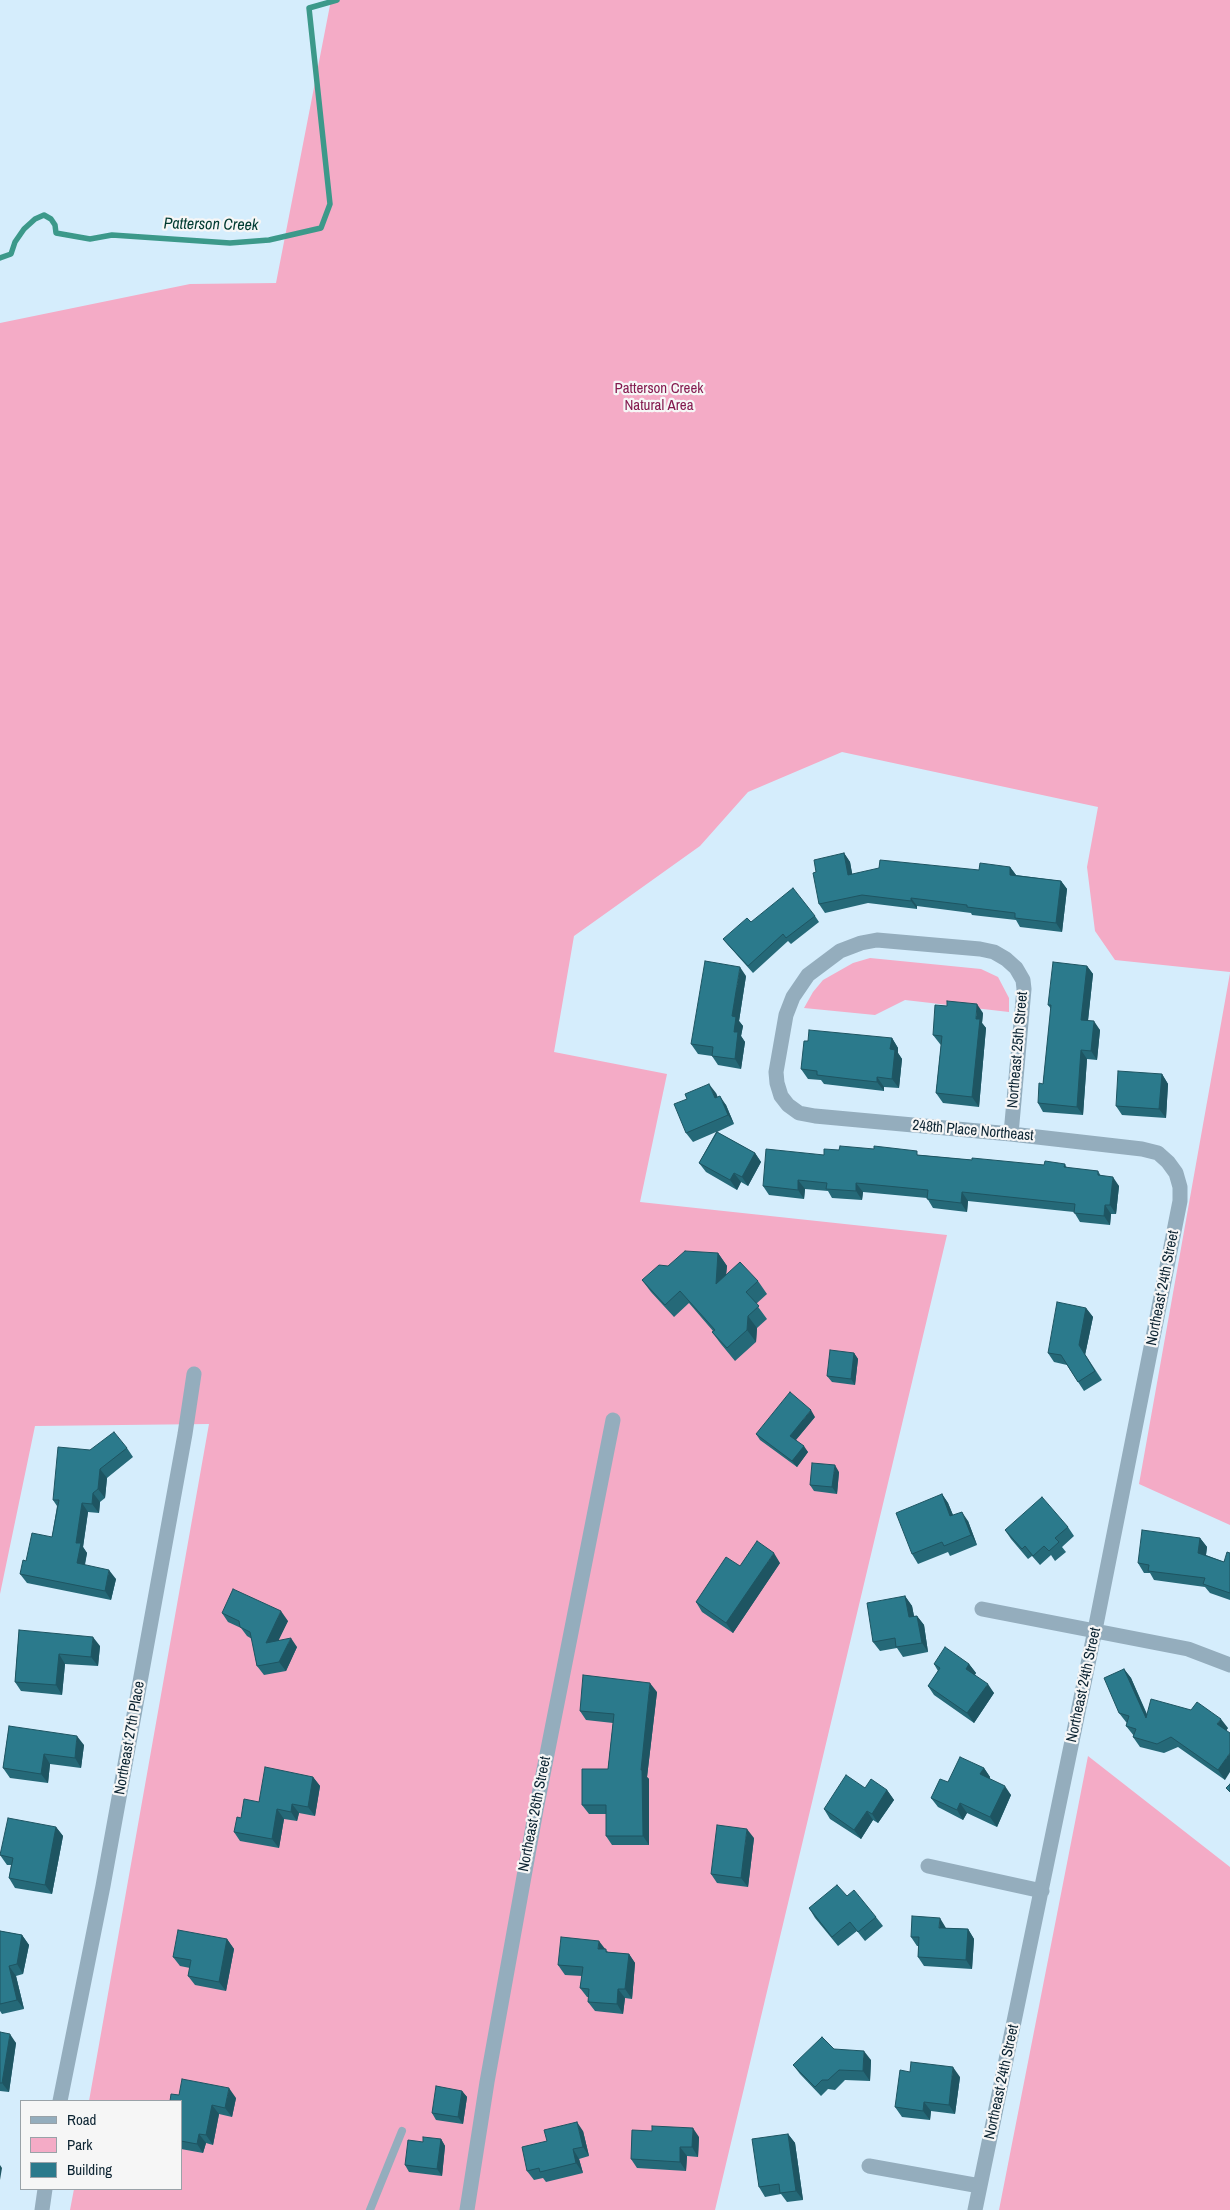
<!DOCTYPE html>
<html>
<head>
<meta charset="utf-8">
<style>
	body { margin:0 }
	#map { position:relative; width:1230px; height:2210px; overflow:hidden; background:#d5edfc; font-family:"Archivo Narrow",sans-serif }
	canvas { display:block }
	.legend { position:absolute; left:20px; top:2100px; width:162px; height:90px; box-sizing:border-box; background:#f6f6f6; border:1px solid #99a2a8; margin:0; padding:6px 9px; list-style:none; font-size:15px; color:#0d2533 }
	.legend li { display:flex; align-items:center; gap:10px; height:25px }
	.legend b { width:25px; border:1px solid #99a2a8 }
</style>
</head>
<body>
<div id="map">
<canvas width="1230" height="2210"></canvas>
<ul class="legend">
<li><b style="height:6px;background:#94adbd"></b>Road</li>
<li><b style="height:14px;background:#f4abc6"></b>Park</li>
<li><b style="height:14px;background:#2b7a8c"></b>Building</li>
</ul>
</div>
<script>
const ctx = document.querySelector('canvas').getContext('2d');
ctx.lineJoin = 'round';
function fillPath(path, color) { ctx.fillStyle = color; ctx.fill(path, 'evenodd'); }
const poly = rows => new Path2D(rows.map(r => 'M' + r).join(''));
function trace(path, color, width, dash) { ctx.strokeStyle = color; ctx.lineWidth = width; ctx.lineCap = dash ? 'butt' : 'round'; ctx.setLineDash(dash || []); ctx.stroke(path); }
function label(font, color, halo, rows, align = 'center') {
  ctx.font = font + ' "Archivo Narrow",sans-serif'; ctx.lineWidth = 4.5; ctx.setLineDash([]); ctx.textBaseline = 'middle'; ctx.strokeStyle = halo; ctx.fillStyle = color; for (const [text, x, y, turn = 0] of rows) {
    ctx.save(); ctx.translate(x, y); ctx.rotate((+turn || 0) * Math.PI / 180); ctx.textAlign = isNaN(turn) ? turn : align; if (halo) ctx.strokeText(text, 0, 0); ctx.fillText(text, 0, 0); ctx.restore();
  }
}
const green = poly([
	[331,0,1230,0,1230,972,1115,960,1095,931,1087,867,1098,807,842,752,748,792,700,846,574,936,554,1052,667,1074,640,1202,947,1235,715,2210,70,2210,74,2189,181,2189,181,2101,89,2101,209,1424,35,1426,0,1594,0,323,190,284,276,283],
	[870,958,981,969,998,977,1009,998,1009,1012,905,1000,875,1015,804,1008,813,992,823,980,853,963],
	[1230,973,1230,1525,1139,1484],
	[1088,1756,1230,1867,1230,2210,999,2210]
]);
const stream = poly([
	[0,258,11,254,15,242,24,229,35,219,44,215,51,219,55,225,56,233,90,239,112,235,230,243,269,240,321,228,330,204,309,8,337,0]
]);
const lane = poly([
	[370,2210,402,2131]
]);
const street = poly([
	[982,1609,1188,1649,1230,1665],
	[928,1866,1042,1891],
	[60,2101,103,1886,185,1434,194,1374],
	[869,2166,980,2186],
	[42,2210,45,2189],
	[467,2210,487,2082,536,1810,613,1420],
	[975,2210,1095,1630,1180,1201,1180,1187,1176,1173,1168,1162,1158,1153,1142,1149,1011,1134,815,1116,799,1113,788,1105,781,1096,777,1083,776,1072,786,1015,793,997,808,975,840,951,861,943,877,940,980,949,994,952,1006,959,1016,968,1023,980,1024,989,1011,1134]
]);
const wall = poly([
	[844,853,850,862,852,874,979,870,1010,867,1016,875,1061,881,1067,889,1062,932,1020,927,1016,920,972,915,971,913,917,906,917,909,868,903,825,913,819,904,816,872],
	[815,916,819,922,791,944,788,941,753,973,728,945,723,939,751,922],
	[1087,966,1093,974,1088,1021,1100,1030,1097,1060,1087,1059,1083,1115,1043,1112,1038,1103,1043,1084,1051,1009,1048,1005],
	[746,976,739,1021,743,1026,741,1036,745,1042,741,1069,718,1065,712,1056,698,1054,691,1044],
	[983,1013,982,1023,986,1028,979,1107,943,1103,936,1093,941,1045,940,1044,933,1035],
	[892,1038,898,1048,898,1053,902,1059,899,1088,884,1087,884,1091,824,1084,821,1080,808,1079,801,1069,808,1041],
	[1162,1074,1168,1084,1166,1118,1122,1115,1116,1106],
	[716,1093,717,1097,726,1105,734,1124,717,1132,755,1153,761,1162,748,1186,741,1182,737,1190,706,1172,699,1163,716,1132,693,1142,686,1133],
	[839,1150,920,1155,972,1160,1044,1165,1065,1164,1067,1168,1098,1171,1101,1176,1119,1186,1116,1214,1111,1214,1110,1225,1080,1222,1074,1212,968,1201,967,1212,933,1208,927,1198,863,1192,862,1200,832,1198,828,1191,805,1189,804,1199,769,1195,763,1186,824,1155],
	[718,1253,727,1266,726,1274,758,1281,767,1294,756,1304,767,1319,757,1328,756,1342,735,1361,721,1344,712,1332,713,1331,689,1303,674,1317,651,1292,642,1280,668,1266],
	[1086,1308,1093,1317,1085,1355,1102,1380,1084,1391,1067,1365,1054,1362,1048,1353],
	[854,1353,858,1359,855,1385,832,1382,827,1376],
	[815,1417,796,1440,808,1452,797,1467,760,1440,756,1434],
	[127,1448,133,1457,107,1478,105,1498,100,1502,99,1513,88,1512,83,1547,87,1553,85,1565,116,1579,111,1600,27,1583,20,1574,26,1561,52,1537,57,1506,53,1500,90,1450],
	[839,1472,837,1494,814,1491,810,1485],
	[942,1494,948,1503,953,1515,968,1521,977,1545,950,1556,948,1552,918,1564,912,1554],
	[1068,1527,1074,1536,1062,1547,1066,1552,1055,1561,1051,1555,1040,1565,1032,1556,1028,1559,1011,1539,1005,1530],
	[1200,1538,1207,1547,1206,1555,1224,1562,1230,1553,1230,1600,1210,1593,1205,1587,1154,1580,1150,1573,1144,1573,1138,1563],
	[780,1563,733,1633,702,1612,696,1602,740,1566],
	[905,1596,912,1606,914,1616,917,1616,924,1625,928,1652,903,1657,897,1648,880,1651,873,1642],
	[222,1613,288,1621,278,1640,297,1647,286,1671,264,1675,257,1666,252,1639,247,1636,241,1628,228,1622],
	[19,1630,100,1646,98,1666,65,1664,62,1695,21,1691,15,1682],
	[934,1664,969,1664,976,1673,975,1675,994,1693,974,1723,934,1695,928,1686,938,1671],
	[1124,1669,1131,1678,1147,1714,1228,1728,1226,1730,1225,1780,1178,1747,1164,1753,1140,1747,1133,1737,1134,1736,1126,1726,1127,1723,1126,1722,1119,1713],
	[657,1692,647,1777,649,1779,649,1845,612,1845,606,1836,606,1814,589,1814,582,1805,608,1769,613,1723,586,1720,580,1711],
	[9,1726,84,1745,81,1768,50,1764,48,1783,10,1778,3,1768],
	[984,1768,990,1777,990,1779,1011,1795,997,1827,967,1813,963,1820,938,1807,931,1798,948,1782],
	[313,1777,320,1786,315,1816,299,1813,297,1821,284,1819,279,1848,240,1841,234,1832,259,1802],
	[865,1788,887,1790,894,1800,878,1823,873,1820,861,1839,830,1819,824,1809],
	[56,1827,63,1836,52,1894,15,1888,9,1878,11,1865,7,1865,0,1855],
	[754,1838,748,1887,717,1883,711,1874],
	[847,1896,876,1917,883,1926,865,1941,857,1931,838,1946,815,1918,809,1908],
	[946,1928,968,1929,974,1939,972,1969,924,1966,918,1957,918,1946,917,1946,911,1937],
	[0,1931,22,1935,29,1945,23,1974,16,1976,24,2009,2,2014,0,2011],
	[227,1939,234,1949,226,1991,195,1985,188,1976,190,1968,180,1966,173,1957],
	[605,1949,608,1952,629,1954,635,1963,632,1999,625,1998,623,2014,595,2011,588,2002,589,1997,587,1997,580,1988,582,1976,565,1975,558,1965],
	[0,2032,16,2043,9,2092,0,2091],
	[834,2049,871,2060,870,2081,845,2080,835,2090,828,2089,821,2096,800,2074,793,2065],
	[960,2077,955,2114,931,2111,930,2120,902,2117,895,2107],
	[462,2091,467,2097,463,2124,436,2120,432,2113],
	[179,2095,236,2098,232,2117,219,2114,213,2145,206,2143,203,2153,181,2149,181,2101],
	[583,2131,589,2156,579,2159,583,2173,546,2182,543,2178,534,2180,527,2171],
	[788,2134,795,2143,803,2200,787,2202,781,2194,765,2197,759,2187],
	[699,2137,698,2157,687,2156,686,2171,637,2168,631,2159],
	[441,2139,445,2146,442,2176,409,2172,405,2165,423,2142]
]);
const shadedWall = poly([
	[844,853,850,862,854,883,848,875],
	[1010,867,1016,875,1015,883,1010,875],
	[1061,881,1067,889,1062,932,1056,923],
	[911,898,917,906,917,909,911,901],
	[1087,966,1093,974,1087,1029,1081,1020],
	[740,967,746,976,739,1021,743,1026,741,1036,745,1042,741,1069,735,1059,734,1032,732,1016],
	[977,1004,983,1013,982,1023,986,1028,979,1107,972,1097],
	[1094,1021,1100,1030,1097,1060,1091,1051],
	[892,1038,898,1048,898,1053,902,1059,899,1088,892,1079,890,1049],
	[1081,1050,1087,1059,1083,1115,1077,1107],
	[1162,1074,1168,1084,1166,1118,1159,1109],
	[877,1077,884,1087,884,1091,877,1082],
	[709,1084,716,1093,722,1107,715,1098],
	[720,1096,726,1105,734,1124,728,1115],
	[755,1153,761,1162,748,1186,742,1177],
	[734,1173,741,1182,737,1190,730,1180],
	[1113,1177,1119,1186,1116,1214,1110,1205],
	[798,1180,805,1189,804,1199,798,1190],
	[856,1183,863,1192,862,1200,856,1191],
	[962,1192,968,1201,967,1212,961,1203],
	[1105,1205,1111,1214,1110,1225,1104,1216],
	[718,1253,727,1266,724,1296,716,1284],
	[1086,1308,1093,1317,1085,1355,1102,1380,1079,1345],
	[748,1316,757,1328,756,1342,747,1330],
	[854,1353,858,1359,855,1385,851,1379],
	[811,1410,815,1417,794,1442,790,1436],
	[804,1446,808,1452,797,1467,792,1461],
	[835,1465,839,1472,837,1494,832,1487],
	[100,1469,107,1478,105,1498,98,1489],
	[93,1493,100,1502,99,1513,92,1504],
	[942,1494,948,1503,957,1525,950,1516],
	[82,1503,88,1512,83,1547,87,1553,83,1572,77,1563,76,1543],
	[962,1512,968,1521,977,1545,971,1535],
	[1200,1538,1207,1547,1205,1562,1198,1553],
	[774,1553,780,1563,733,1633,726,1623],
	[109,1570,116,1579,111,1600,105,1591],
	[905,1596,912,1606,916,1627,909,1617],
	[281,1611,288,1621,273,1652,266,1643],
	[917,1616,924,1625,928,1652,922,1643],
	[93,1637,100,1646,98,1666,91,1657],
	[291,1638,297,1647,286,1671,279,1662],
	[59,1654,65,1664,62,1695,56,1685],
	[969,1664,976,1673,972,1678,966,1669],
	[1124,1669,1131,1678,1152,1727,1146,1718],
	[650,1683,657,1692,647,1777,649,1779,649,1845,643,1836,641,1770],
	[988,1684,994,1693,974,1723,967,1713],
	[1221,1719,1228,1728,1224,1734,1217,1724],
	[77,1736,84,1745,81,1768,75,1758],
	[1230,1753,1230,1772,1225,1780,1218,1770],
	[44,1754,50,1764,48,1783,41,1774],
	[984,1768,990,1777,987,1784,980,1774],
	[313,1777,320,1786,315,1816,308,1807],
	[1005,1786,1011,1795,997,1827,990,1817],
	[887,1790,894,1800,878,1823,872,1814],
	[960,1803,967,1813,963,1820,957,1810],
	[292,1804,299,1813,297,1821,291,1812],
	[277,1809,284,1819,279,1848,272,1839],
	[867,1811,873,1820,861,1839,854,1830],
	[56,1827,63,1836,52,1894,45,1885],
	[747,1829,754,1838,748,1887,741,1878],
	[940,1918,946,1928,939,1928],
	[968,1929,974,1939,972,1969,966,1960],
	[22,1935,29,1945,23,1974,17,1964],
	[227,1939,234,1949,226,1991,219,1982],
	[599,1941,606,1950,598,1949],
	[629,1954,635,1963,632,1999,625,1989],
	[9,1966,16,1976,24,2009,17,2000],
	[618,1989,625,1998,623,2014,617,2004],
	[10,2034,16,2043,9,2092,2,2083],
	[864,2051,871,2060,870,2081,863,2071],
	[953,2067,960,2077,955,2114,949,2105],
	[229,2088,236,2098,232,2117,225,2108],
	[462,2091,467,2097,463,2124,458,2117],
	[924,2102,931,2111,930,2120,923,2111],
	[212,2105,219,2114,213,2145,206,2135],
	[577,2122,583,2131,589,2156,583,2147],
	[693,2128,699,2137,698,2157,692,2147],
	[199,2134,206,2143,203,2153,197,2144],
	[788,2134,795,2143,803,2200,796,2191],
	[441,2139,445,2146,442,2176,437,2169],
	[680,2147,687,2156,686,2171,680,2162],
	[573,2149,579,2159,583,2173,576,2163],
	[0,2165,2,2168,0,2180]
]);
const building = poly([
	[844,853,848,875,879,868,880,860,979,870,980,863,1010,867,1010,875,1061,881,1056,923,1015,918,1015,913,967,907,967,905,911,898,911,901,862,895,819,904,813,873,816,872,814,860,844,853],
	[793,888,815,916,786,938,783,934,748,966,723,939,747,918,751,922,793,888],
	[705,961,740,967,732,1016,736,1017,734,1032,738,1032,735,1059,712,1056,713,1047,691,1044,705,961],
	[1053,962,1087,966,1081,1020,1094,1021,1091,1051,1081,1050,1077,1107,1038,1103,1039,1083,1043,1084,1051,1005,1048,1005,1053,962],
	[947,1001,977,1004,976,1019,980,1019,972,1097,936,1093,942,1036,933,1035,935,1005,947,1006,947,1001],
	[809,1030,892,1038,890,1049,895,1050,892,1079,877,1077,877,1082,850,1079,817,1075,817,1071,801,1069,804,1041,808,1041,809,1030],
	[1118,1071,1162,1074,1159,1109,1116,1106,1118,1071],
	[709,1084,715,1098,720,1096,728,1115,686,1133,674,1104,687,1099,685,1094,709,1084],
	[717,1132,755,1153,742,1177,734,1173,730,1180,699,1163,717,1132],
	[840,1146,874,1149,874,1146,917,1151,917,1155,972,1160,972,1158,1044,1165,1045,1161,1065,1164,1064,1167,1098,1171,1098,1175,1113,1177,1110,1205,1105,1205,1104,1216,1074,1213,1075,1204,962,1192,961,1203,927,1199,928,1190,856,1183,856,1191,826,1189,827,1183,798,1180,798,1190,763,1186,766,1149,824,1155,824,1149,839,1150,840,1146],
	[685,1251,718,1253,716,1284,740,1262,758,1281,746,1292,759,1306,748,1316,747,1330,727,1348,712,1332,715,1330,680,1291,665,1305,642,1280,659,1265,668,1266,685,1251],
	[1057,1302,1086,1308,1079,1345,1095,1371,1078,1382,1061,1355,1048,1353,1057,1302],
	[830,1350,854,1353,851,1379,827,1376,830,1350],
	[790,1392,811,1410,790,1436,804,1446,792,1461,756,1434,790,1392],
	[114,1432,127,1448,100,1469,98,1489,93,1493,92,1504,82,1503,76,1543,81,1543,77,1563,109,1570,105,1591,20,1574,23,1560,26,1561,32,1533,52,1537,59,1500,53,1500,58,1447,90,1450,114,1432],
	[812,1463,835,1465,832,1487,810,1485,812,1463],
	[942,1494,950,1516,962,1512,971,1535,944,1546,942,1542,912,1554,896,1513,942,1494],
	[1042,1497,1068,1527,1055,1538,1059,1542,1049,1551,1044,1546,1033,1556,1025,1546,1022,1549,1005,1530,1042,1497],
	[1142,1530,1200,1538,1198,1553,1224,1562,1227,1552,1230,1553,1230,1593,1203,1584,1205,1578,1148,1571,1149,1565,1138,1563,1142,1530],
	[757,1541,774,1553,726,1623,696,1602,726,1557,740,1566,757,1541],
	[233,1589,281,1611,266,1643,291,1638,279,1662,257,1666,250,1632,240,1627,239,1621,222,1613,233,1589],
	[905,1596,909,1617,917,1616,922,1643,896,1647,895,1638,873,1642,867,1603,905,1596],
	[19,1630,93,1637,91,1657,59,1654,56,1685,15,1682,19,1630],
	[945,1647,969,1664,966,1669,988,1684,967,1713,928,1686,940,1668,934,1664,945,1647],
	[1124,1669,1146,1718,1151,1699,1191,1710,1197,1702,1221,1719,1217,1724,1230,1733,1230,1753,1218,1770,1171,1737,1157,1744,1133,1737,1136,1729,1126,1726,1129,1716,1119,1713,1104,1678,1124,1669],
	[583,1675,650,1683,641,1770,642,1770,643,1836,606,1836,606,1805,582,1805,582,1769,608,1769,614,1714,580,1711,583,1675],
	[9,1726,77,1736,75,1758,44,1754,41,1774,3,1768,9,1726],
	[960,1757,984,1768,980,1774,1005,1786,990,1817,960,1803,957,1810,931,1798,940,1779,948,1782,960,1757],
	[265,1767,313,1777,308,1807,292,1804,291,1812,277,1809,272,1839,234,1832,237,1817,241,1818,244,1799,259,1802,265,1767],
	[846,1775,865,1788,871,1779,887,1790,872,1814,867,1811,854,1830,824,1809,846,1775],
	[1230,1784,1230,1792,1226,1788,1230,1784],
	[8,1818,56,1827,45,1885,9,1878,13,1858,0,1855,8,1818],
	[717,1825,747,1829,741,1878,711,1874,717,1825],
	[837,1885,847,1896,854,1890,876,1917,858,1932,850,1922,832,1937,809,1908,837,1885],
	[912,1916,940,1918,939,1928,968,1929,966,1960,918,1957,919,1937,911,1937,912,1916],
	[178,1930,227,1939,219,1982,188,1976,191,1960,173,1957,178,1930],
	[0,1931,22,1935,17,1964,9,1966,17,2000,0,2004,0,1931],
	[561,1937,599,1941,598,1949,606,1949,606,1952,629,1954,625,1989,618,1989,617,2004,588,2002,589,1989,580,1988,583,1967,558,1965,561,1937],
	[0,2032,10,2034,2,2083,0,2083,0,2032],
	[822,2037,834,2049,864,2051,863,2071,839,2070,828,2080,822,2080,815,2087,793,2065,822,2037],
	[911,2062,953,2067,949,2105,924,2102,923,2111,895,2107,900,2070,910,2072,911,2062],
	[182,2079,229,2088,225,2108,212,2105,206,2135,199,2134,197,2144,181,2141,181,2101,170,2101,171,2094,179,2095,182,2079],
	[436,2086,462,2091,458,2117,432,2113,436,2086],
	[577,2122,583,2147,573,2149,576,2163,540,2172,539,2168,527,2171,522,2147,547,2141,544,2130,577,2122],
	[652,2126,693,2128,692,2147,680,2147,680,2162,631,2159,632,2130,652,2131,652,2126],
	[788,2134,796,2191,780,2193,779,2184,759,2187,752,2139,788,2134],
	[423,2137,441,2139,437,2169,405,2165,408,2140,423,2142,423,2137]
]);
const parkNames = [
	["Patterson Creek",659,389],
	["Natural Area",659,406]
];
const streetNames = [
	["Northeast 25th Street",1018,1050,-85],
	["248th Place Northeast",973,1131,5],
	["Northeast 24th Street",1163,1288,-79],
	["Northeast 24th Street",1084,1685,-78],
	["Northeast 27th Place",130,1738,-80],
	["Northeast 26th Street",535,1814,-79],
	["Northeast 24th Street",1002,2082,-78]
];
const waterNames = [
	["Patterson Creek",211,225,1]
];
fillPath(green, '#f4abc6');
trace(stream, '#3c998a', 5.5);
trace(lane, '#94adbd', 8);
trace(street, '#94adbd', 15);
fillPath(wall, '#256978');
fillPath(shadedWall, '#1e5562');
fillPath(building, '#2b7a8c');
trace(building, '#1e5562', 1);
label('15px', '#841a4f', '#f6f6f6', parkNames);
label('15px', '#0d2533', '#f6f6f6', streetNames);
label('italic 16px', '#013b31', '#f6f6f6', waterNames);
</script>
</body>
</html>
